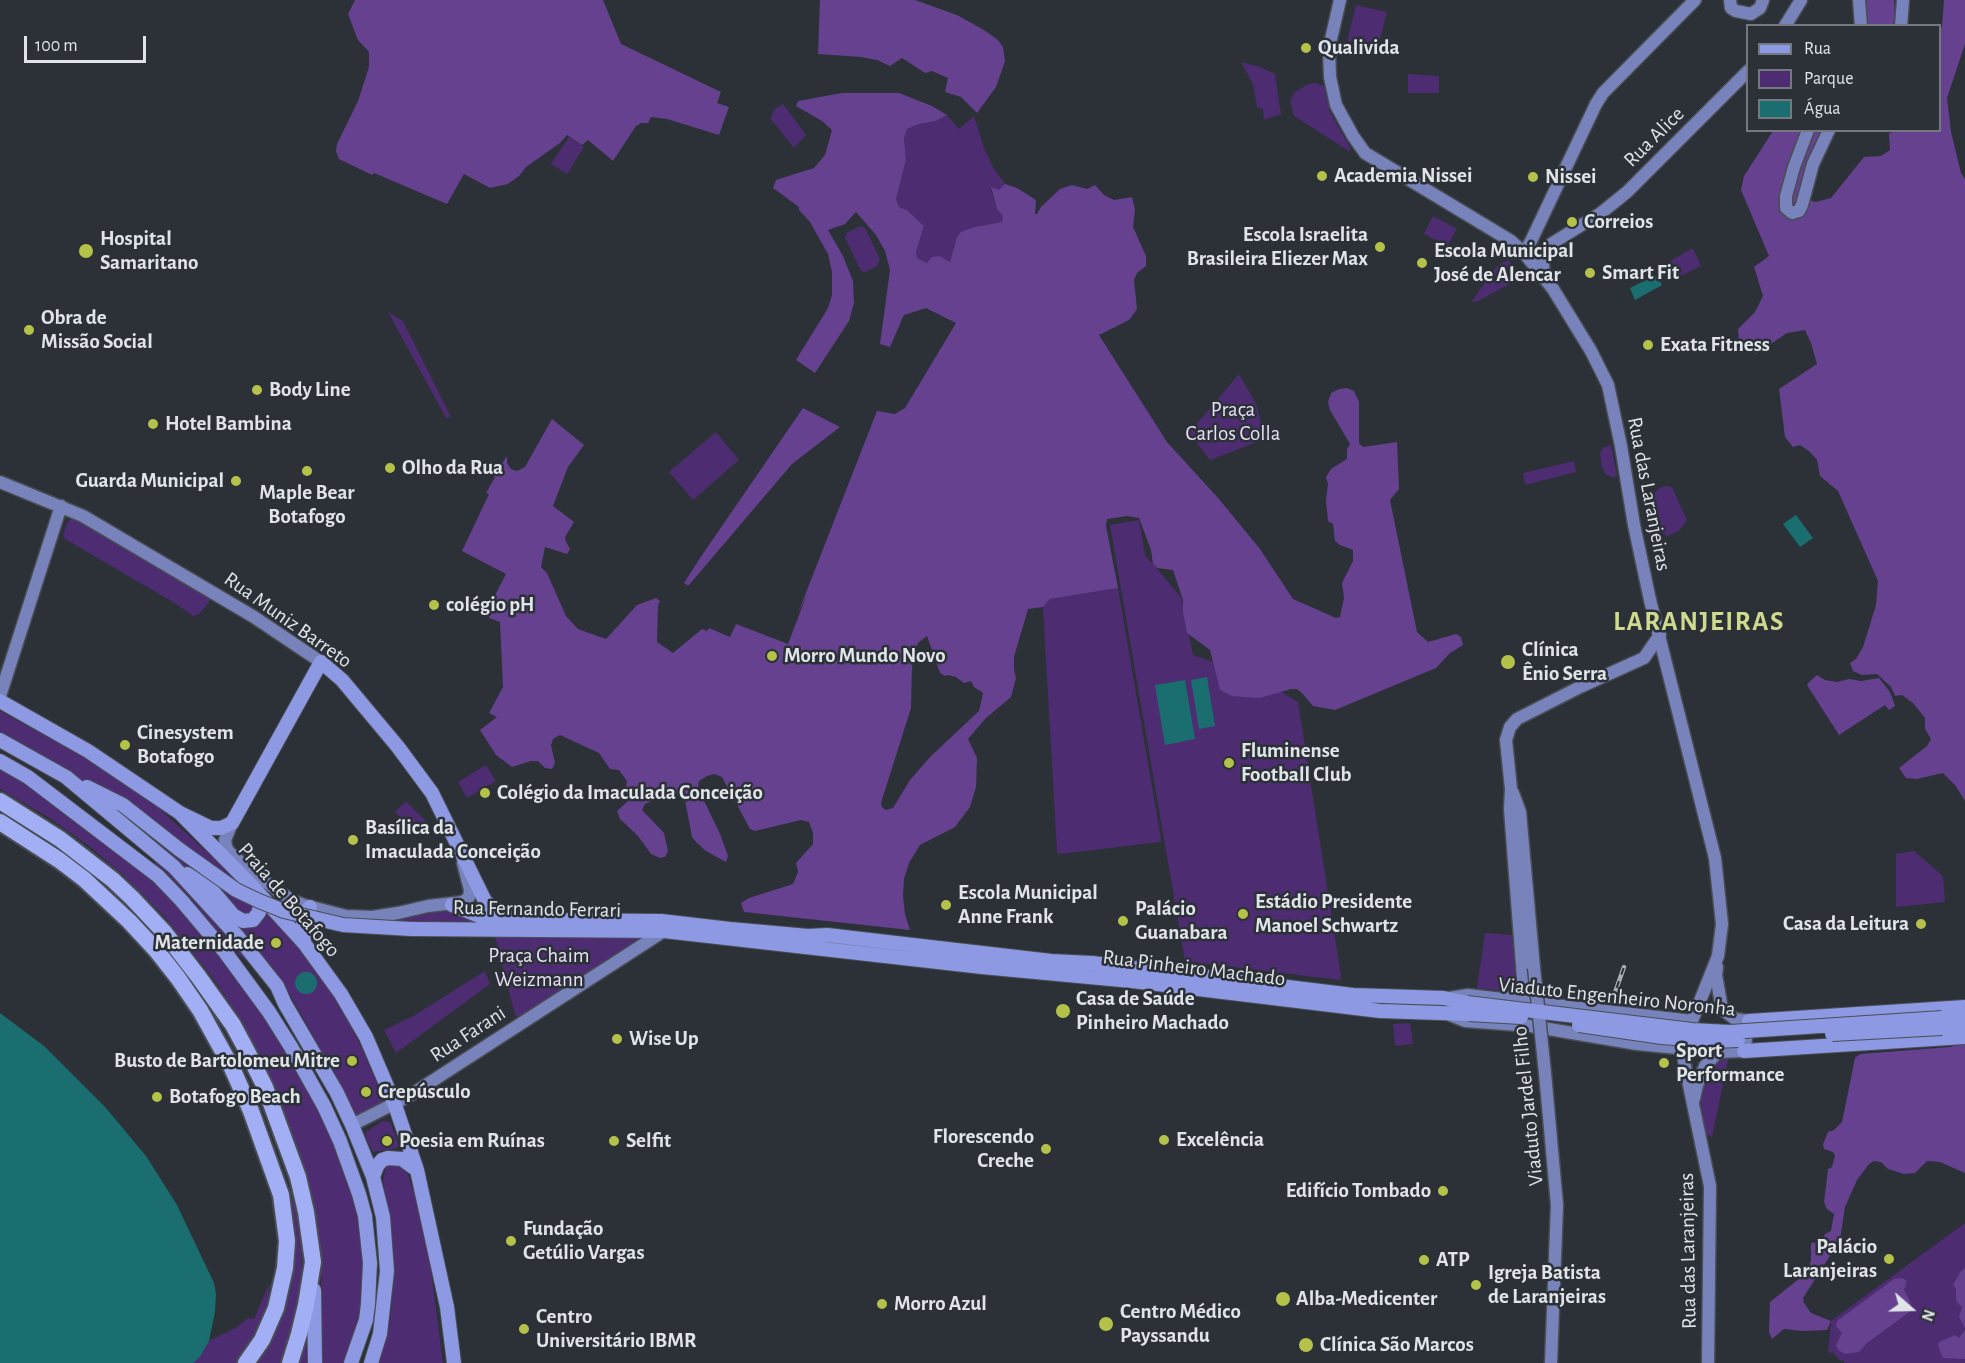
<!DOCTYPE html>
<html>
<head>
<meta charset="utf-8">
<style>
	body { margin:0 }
	#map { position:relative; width:1965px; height:1363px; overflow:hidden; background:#2b3137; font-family:"Alegreya Sans",sans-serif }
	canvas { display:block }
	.legend { position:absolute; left:1746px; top:24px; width:195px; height:108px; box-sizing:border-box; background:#2b3137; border:2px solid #73797e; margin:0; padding:8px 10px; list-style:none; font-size:18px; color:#e0e4e8 }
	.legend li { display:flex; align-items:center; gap:12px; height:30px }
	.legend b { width:30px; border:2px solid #73797e }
	.north { position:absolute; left:1881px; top:1279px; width:60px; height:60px; -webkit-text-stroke:4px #2b3137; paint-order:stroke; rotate:110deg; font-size:16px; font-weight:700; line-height:24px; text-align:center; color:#e0e4e8 }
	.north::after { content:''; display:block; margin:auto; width:21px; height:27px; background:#e0e4e8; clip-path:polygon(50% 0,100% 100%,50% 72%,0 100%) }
	.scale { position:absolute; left:24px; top:36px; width:122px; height:27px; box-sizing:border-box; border:3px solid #e0e4e8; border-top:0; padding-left:8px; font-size:18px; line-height:21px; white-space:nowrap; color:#e0e4e8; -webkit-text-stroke:4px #2b3137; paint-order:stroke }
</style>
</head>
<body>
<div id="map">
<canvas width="1965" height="1363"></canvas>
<ul class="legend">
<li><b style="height:8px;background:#8d99e2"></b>Rua</li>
<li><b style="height:16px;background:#4d2c72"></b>Parque</li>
<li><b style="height:16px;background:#1a6e6f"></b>Água</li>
</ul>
<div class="north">N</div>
<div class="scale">100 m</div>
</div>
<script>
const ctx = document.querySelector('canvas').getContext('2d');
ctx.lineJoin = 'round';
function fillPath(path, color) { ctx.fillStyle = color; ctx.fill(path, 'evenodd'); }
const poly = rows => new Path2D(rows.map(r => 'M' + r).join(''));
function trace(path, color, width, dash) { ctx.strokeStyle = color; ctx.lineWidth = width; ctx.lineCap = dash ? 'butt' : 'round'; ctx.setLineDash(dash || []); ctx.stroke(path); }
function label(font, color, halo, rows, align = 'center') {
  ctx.font = font + ' "Alegreya Sans",sans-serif'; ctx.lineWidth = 5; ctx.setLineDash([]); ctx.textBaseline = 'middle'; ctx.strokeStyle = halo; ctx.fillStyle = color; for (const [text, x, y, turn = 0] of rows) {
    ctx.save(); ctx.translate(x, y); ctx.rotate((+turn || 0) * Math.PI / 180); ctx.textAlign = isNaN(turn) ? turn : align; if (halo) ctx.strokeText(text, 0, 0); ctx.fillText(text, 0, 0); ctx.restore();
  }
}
const green = poly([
	[1356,5,1387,12,1378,47,1347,41],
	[1241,62,1260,67,1275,74,1281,114,1264,120,1263,109,1257,107,1253,84],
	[1408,74,1439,76,1439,93,1408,93],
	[1315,83,1324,86,1330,112,1351,149,1349,151,1294,116,1290,101,1294,93,1308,84],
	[783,104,806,135,794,148,770,118,775,109],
	[947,115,959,129,974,116,984,148,993,167,1005,184,999,191,992,187,991,191,997,209,1003,216,1002,222,974,227,953,247,954,252,950,262,930,261,927,263,917,258,916,252,924,226,907,210,899,207,896,199,906,160,904,138,906,129,919,124,936,121],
	[569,137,584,147,567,174,551,164],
	[1433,216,1457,229,1447,246,1424,234],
	[860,226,865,228,880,259,877,266,865,272,861,271,845,238,847,233],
	[1693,248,1701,266,1674,279,1665,264],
	[1508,260,1522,277,1478,301,1471,302,1497,266],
	[388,312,403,321,451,417,446,418],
	[1239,374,1256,404,1265,439,1210,460,1189,433],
	[716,432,739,460,693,500,669,472],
	[1611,445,1617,475,1614,478,1606,475,1602,467,1600,454,1603,448],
	[1574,461,1576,472,1525,485,1523,473],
	[1666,486,1672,487,1687,520,1679,531,1667,536,1657,528,1650,498,1659,488],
	[71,519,75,519,209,598,210,601,199,614,193,616,173,602,65,539,63,535,67,523],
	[1139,520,1145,555,1181,597,1193,655,1256,677,1298,702,1341,976,1340,980,1185,961,1110,525],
	[1118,588,1161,839,1160,842,1060,854,1057,852,1043,607,1050,599],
	[0,711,110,771,151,801,252,893,256,901,251,915,240,914,216,888,174,860,112,809,92,788,0,736],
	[486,765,496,781,467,798,458,782],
	[0,766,22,780,128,860,169,897,233,971,278,1038,313,1099,336,1151,360,1220,364,1251,361,1312,353,1342,344,1363,322,1363,321,1251,313,1198,303,1164,277,1092,241,1021,216,982,165,917,122,874,90,847,51,819,0,789],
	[406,801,430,825,419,836,395,812],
	[1914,851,1943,876,1945,902,1896,907,1896,854],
	[157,860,239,944,263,975,228,946,153,866],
	[203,888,235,920,266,908,319,970,350,1024,366,1057,382,1096,382,1101,379,1106,355,1116,337,1079,289,993],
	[449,909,496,924,381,922,431,910],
	[1485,933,1512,935,1516,980,1515,988,1504,991,1477,988],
	[495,936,646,936,521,1018,515,1015],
	[485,971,490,984,396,1053,384,1030,415,1015],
	[1410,1023,1413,1044,1395,1046,1393,1024],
	[1729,1056,1712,1137,1705,1134,1700,1096,1705,1075,1718,1058],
	[382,1121,390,1122,399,1145,397,1148,373,1152,366,1138,366,1132],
	[397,1162,406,1169,418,1205,430,1262,443,1363,377,1363,389,1327,392,1303,392,1262,383,1180,386,1167,390,1163],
	[295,1198,300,1226,302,1269,301,1289,293,1331,310,1336,309,1363,192,1363,200,1357,209,1341,237,1327,248,1318,254,1319,269,1284,268,1308,262,1322,278,1327,288,1299,295,1261,296,1238,291,1199],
	[1965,1223,1965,1363,1844,1363,1844,1361,1839,1360,1834,1353,1828,1352,1831,1321]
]);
const forest = poly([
	[355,0,603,0,621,44,721,92,717,103,729,107,719,135,667,119,651,117,648,123,641,123,636,126,613,161,588,140,582,145,567,135,560,143,526,167,519,176,508,184,490,188,464,174,447,204,374,173,372,175,339,159,336,151,337,144,358,101,369,67,369,52,358,40,348,14],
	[820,0,915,0,957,15,984,30,998,40,1003,47,1005,61,996,87,977,113,961,97,945,92,948,78,932,71,925,73,902,58,890,66,877,60,861,57,818,54],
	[1867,0,1894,0,1895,15,1893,25,1858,26],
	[1944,0,1965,0,1965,44,1947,98,1951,132,1961,173,1965,179,1965,801,1955,785,1943,773,1917,779,1906,778,1899,768,1927,746,1931,739,1925,729,1925,718,1913,703,1902,695,1895,696,1891,687,1877,674,1862,675,1853,671,1850,663,1856,659,1863,647,1876,605,1878,581,1838,491,1820,476,1817,460,1809,451,1800,445,1793,447,1785,437,1779,389,1817,364,1811,343,1805,330,1787,333,1756,354,1746,351,1739,342,1738,329,1755,312,1763,296,1754,267,1769,256,1741,190,1744,176,1773,131,1823,131,1816,142,1807,162,1798,197,1816,202,1831,198,1864,157,1881,156,1890,150,1889,133,1899,131,1940,130,1940,32,1942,26],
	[842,93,899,93,932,106,947,115,936,121,919,124,907,129,904,138,906,160,896,199,899,207,907,210,924,226,916,252,917,258,927,263,932,257,939,256,950,262,957,237,961,232,974,227,1002,222,1003,216,997,209,991,187,999,190,1005,184,1017,188,1036,200,1035,214,1037,214,1041,207,1060,189,1072,185,1087,189,1095,185,1104,195,1114,200,1132,197,1135,210,1133,227,1146,256,1146,266,1137,273,1134,280,1137,309,1129,320,1099,335,1167,442,1219,499,1260,549,1293,599,1336,618,1340,617,1344,598,1342,583,1353,561,1353,550,1340,545,1335,541,1333,524,1328,521,1326,501,1328,484,1326,477,1331,469,1347,459,1347,449,1350,444,1330,410,1328,402,1331,393,1339,389,1347,388,1354,391,1359,402,1359,443,1363,447,1397,442,1399,489,1390,500,1417,632,1428,642,1456,634,1461,637,1463,645,1450,653,1436,668,1335,710,1313,706,1302,693,1297,689,1291,689,1260,698,1232,696,1220,690,1210,650,1187,633,1183,612,1183,600,1173,570,1157,568,1153,564,1151,550,1139,518,1127,516,1107,519,1106,526,1118,588,1050,599,1043,607,1028,609,1014,657,1014,670,1016,678,1011,697,985,719,968,739,977,758,976,787,970,807,955,827,920,845,909,863,904,879,903,896,905,914,910,930,744,912,741,903,749,898,793,884,798,872,796,863,813,844,813,833,809,822,801,820,755,831,750,829,722,777,714,774,707,776,699,781,698,788,720,834,728,856,726,862,706,851,696,842,692,837,685,800,676,794,663,796,645,804,642,810,664,833,668,851,665,857,660,858,651,854,638,836,620,819,617,811,627,802,629,792,626,787,627,781,619,770,610,769,599,753,560,735,553,739,551,745,555,763,552,769,545,768,538,761,531,761,512,767,496,755,480,730,497,717,489,713,503,687,500,622,489,618,492,601,506,574,462,551,489,494,486,493,495,477,493,476,507,456,507,463,511,469,517,471,525,467,552,419,584,445,568,467,553,506,574,522,565,537,566,542,570,549,567,554,545,547,541,567,547,573,566,616,578,629,606,639,637,605,656,598,660,601,658,605,657,642,673,653,702,629,707,631,709,628,730,637,736,624,788,644,807,594,798,613,877,411,895,414,905,408,956,323,926,308,904,315,890,347,880,344,890,270,885,251,876,235,856,212,845,224,828,230,843,256,853,281,854,303,849,321,815,373,796,360,828,308,832,295,832,272,828,254,810,222,799,210,799,207,773,188,776,180,814,168,825,155,832,130,822,121,796,106,798,101],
	[927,636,940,673,945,676,948,675,956,677,964,683,971,681,974,687,983,693,979,711,931,756,910,780,893,808,886,810,882,807,881,803,911,708,912,667,914,652,918,643],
	[803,408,840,427,792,464,689,585,687,585,684,583,700,558],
	[1817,675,1825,680,1837,682,1849,679,1861,681,1879,678,1890,692,1895,706,1889,710,1885,705,1839,735,1807,685,1809,682],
	[1965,1043,1965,1173,1940,1162,1927,1161,1915,1173,1904,1174,1888,1169,1881,1162,1874,1161,1869,1164,1857,1180,1845,1207,1840,1240,1803,1298,1804,1303,1811,1313,1831,1321,1827,1330,1803,1331,1784,1329,1772,1339,1769,1332,1770,1302,1805,1274,1811,1261,1811,1243,1821,1242,1825,1234,1831,1231,1834,1214,1827,1209,1824,1202,1828,1169,1832,1167,1835,1155,1833,1152,1824,1149,1823,1144,1828,1132,1834,1130,1842,1122,1855,1058,1860,1054,1950,1047],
	[1965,1268,1965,1328,1959,1317,1962,1307,1956,1301,1956,1289,1953,1285,1961,1271],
	[1902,1278,1907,1281,1904,1290,1910,1301,1911,1309,1908,1313,1867,1343,1859,1352,1845,1354,1838,1350,1836,1345,1842,1333,1836,1326,1837,1321,1894,1279],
	[1965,1330,1965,1359,1943,1358,1938,1346,1939,1342,1955,1335,1959,1338]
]);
const water = poly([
	[1656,275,1662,285,1635,300,1630,288],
	[1796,515,1813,538,1800,547,1783,524],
	[1207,677,1215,726,1199,729,1191,680],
	[1185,680,1195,739,1165,745,1155,685],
	'295 983a11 11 0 1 1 22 0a11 11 0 1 1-22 0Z',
	[0,1013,44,1046,106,1108,146,1156,177,1205,214,1283,216,1294,215,1312,209,1341,200,1357,193,1363,0,1363]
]);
const secondary = poly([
	[1340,0,1329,48,1330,77,1336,105,1353,136,1365,153,1511,241,1524,253,1553,289,1591,351,1608,385,1621,446,1634,525,1650,600,1715,858,1722,924,1718,956,1692,1021,1685,1048,1684,1061,1710,1186,1708,1363],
	[1730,0,1731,8,1736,11,1751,14,1760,8,1763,0],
	[1859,0,1861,26],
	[1785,26,1801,0],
	[1901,26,1903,0],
	[1808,130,1794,167,1786,196,1786,208,1792,213,1799,211,1802,205,1813,164,1829,130],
	[1524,253,1531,241,1596,104,1603,93,1695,0],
	[1545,277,1543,266,1545,252,1551,244,1601,213,1627,192,1748,71],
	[0,482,83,516,254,617,321,662],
	[0,696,61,506],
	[1513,793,1520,812,1534,968],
	[232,823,225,840,226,846,228,851,253,873,291,900,304,905,346,916,372,917,398,913,428,906,463,902,469,897,470,890,463,863],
	[1449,998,1468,995,1692,1021],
	[1507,999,1518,994,1522,988,1523,978,1510,809,1511,789,1506,740,1510,727,1517,719,1580,687,1644,658,1660,635],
	[1450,1015,1465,1021,1531,1026,1637,1044,1718,1052,1744,1051,1749,1021,1735,1019,1722,1009,1716,975,1717,967],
	[1545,1073,1557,1205,1551,1363],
	[1694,1099,1697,1085,1705,1066,1718,1052],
	[352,1125,409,1096,664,931]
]);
const primary = poly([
	[0,701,88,751,180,813,251,885,304,943,341,994,366,1037,395,1105,417,1170,447,1307,454,1363],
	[0,740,66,777,174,867,238,937,277,986,285,1004,337,1093,352,1125,373,1177,383,1217,387,1271,380,1334,371,1363],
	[0,761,28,777,158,876,181,900,225,952,269,1012,291,1047,324,1106,340,1141,359,1194,365,1216,370,1263,368,1304,366,1320,351,1363],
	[87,787,123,805,180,850],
	[180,813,211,828,221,828,232,823,321,662,342,680,398,747,432,793,485,901,493,909,506,917,525,920,661,921,730,929,808,936,827,935,1051,961,1092,963,1353,995,1444,998,1467,1003],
	[187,874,211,889,233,915,243,921,253,920,259,912,260,902,256,892],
	[452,905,507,927],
	[411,929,664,931,982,967,1132,981,1380,1011,1469,1014],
	[304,943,303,921,304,913,310,907],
	[1942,1018,1965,1016],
	[1749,1021,1965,1007],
	[1942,1028,1965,1025],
	[1744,1051,1965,1037],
	[373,1177,377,1166,382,1160,388,1158,402,1159,417,1170],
	[314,1290,315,1363]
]);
const highway = poly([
	[0,801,60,839,113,880,132,898,164,932,198,976,233,1025,248,1053,265,1087,298,1177,306,1212,313,1262,306,1305,299,1334,290,1363],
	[0,822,59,860,84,879,129,921,156,950,178,978,200,1010,232,1068,251,1111,281,1195,287,1241,285,1268,276,1308,262,1340,246,1363]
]);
const rail = poly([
	[1612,1001,1624,967]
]);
const secondaryBridge = poly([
	[1534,968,1545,1073]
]);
const primaryBridge = poly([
	[180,850,236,890,259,901,284,911,343,925,411,929],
	[1467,1003,1692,1030,1730,1032,1942,1018],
	[1469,1014,1521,1017],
	[1579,1025,1662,1037,1714,1041,1738,1040],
	[1832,1034,1942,1028]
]);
const markers = [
	[1306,48,6,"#b4c24a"],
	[1322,176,6,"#b4c24a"],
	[1533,177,6,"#b4c24a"],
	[1572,222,6,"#b4c24a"],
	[1380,247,6,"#b4c24a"],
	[86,251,8,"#b4c24a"],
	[1422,263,6,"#b4c24a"],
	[1590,273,6,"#b4c24a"],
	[29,330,6,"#b4c24a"],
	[1648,345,6,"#b4c24a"],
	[257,390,6,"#b4c24a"],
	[153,424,6,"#b4c24a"],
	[390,468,6,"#b4c24a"],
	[307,471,6,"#b4c24a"],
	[236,481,6,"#b4c24a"],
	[434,605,6,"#b4c24a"],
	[772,656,6,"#b4c24a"],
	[1508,662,8,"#b4c24a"],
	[125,745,6,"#b4c24a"],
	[1229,763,6,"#b4c24a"],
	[485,793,6,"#b4c24a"],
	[353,840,6,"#b4c24a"],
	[946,905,6,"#b4c24a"],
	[1243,914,6,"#b4c24a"],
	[1123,921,6,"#b4c24a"],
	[1921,924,6,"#b4c24a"],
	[276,943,6,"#b4c24a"],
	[1063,1011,8,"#b4c24a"],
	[617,1039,6,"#b4c24a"],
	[352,1061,6,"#b4c24a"],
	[1664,1063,6,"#b4c24a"],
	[366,1092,6,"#b4c24a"],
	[157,1097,6,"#b4c24a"],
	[1164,1140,6,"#b4c24a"],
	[387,1141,6,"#b4c24a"],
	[614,1141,6,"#b4c24a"],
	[1046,1149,6,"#b4c24a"],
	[1443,1191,6,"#b4c24a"],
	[511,1241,6,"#b4c24a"],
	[1889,1259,6,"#b4c24a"],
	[1424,1260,6,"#b4c24a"],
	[1476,1285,6,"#b4c24a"],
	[1283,1299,8,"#b4c24a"],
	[882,1304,6,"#b4c24a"],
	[1106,1324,8,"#b4c24a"],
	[524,1329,6,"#b4c24a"],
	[1306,1345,8,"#b4c24a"]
];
const poiNames = [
	["Qualivida",1318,48],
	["Academia Nissei",1334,176],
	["Nissei",1545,177],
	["Correios",1584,222],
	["Escola Israelita",1368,235,"right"],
	["Brasileira Eliezer Max",1368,259,"right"],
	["Hospital",100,239],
	["Samaritano",100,263],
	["Escola Municipal",1434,251],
	["José de Alencar",1434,275],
	["Smart Fit",1602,273],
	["Obra de",41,318],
	["Missão Social",41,342],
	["Exata Fitness",1660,345],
	["Body Line",269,390],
	["Hotel Bambina",165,424],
	["Olho da Rua",402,468],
	["Guarda Municipal",224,481,"right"],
	["Maple Bear",307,493,"center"],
	["Botafogo",307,517,"center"],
	["colégio pH",446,605],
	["Clínica",1522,650],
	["Ênio Serra",1522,674],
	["Morro Mundo Novo",784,656],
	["Cinesystem",137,733],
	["Botafogo",137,757],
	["Fluminense",1241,751],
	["Football Club",1241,775],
	["Colégio da Imaculada Conceição",497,793],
	["Basílica da",365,828],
	["Imaculada Conceição",365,852],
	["Escola Municipal",958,893],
	["Anne Frank",958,917],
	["Estádio Presidente",1255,902],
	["Manoel Schwartz",1255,926],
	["Palácio",1135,909],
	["Guanabara",1135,933],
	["Casa da Leitura",1909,924,"right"],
	["Maternidade",264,943,"right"],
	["Casa de Saúde",1076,999],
	["Pinheiro Machado",1076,1023],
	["Wise Up",629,1039],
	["Sport",1676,1051],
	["Performance",1676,1075],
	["Busto de Bartolomeu Mitre",340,1061,"right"],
	["Crepúsculo",378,1092],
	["Botafogo Beach",169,1097],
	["Florescendo",1034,1137,"right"],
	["Creche",1034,1161,"right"],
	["Excelência",1176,1140],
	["Poesia em Ruínas",399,1141],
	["Selfit",626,1141],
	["Edifício Tombado",1431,1191,"right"],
	["Fundação",523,1229],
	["Getúlio Vargas",523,1253],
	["Palácio",1877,1247,"right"],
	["Laranjeiras",1877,1271,"right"],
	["ATP",1436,1260],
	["Igreja Batista",1488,1273],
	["de Laranjeiras",1488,1297],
	["Alba-Medicenter",1296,1299],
	["Morro Azul",894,1304],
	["Centro Médico",1120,1312],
	["Payssandu",1120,1336],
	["Centro",536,1317],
	["Universitário IBMR",536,1341],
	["Clínica São Marcos",1320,1345]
];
const streetNames = [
	["Rua Alice",1654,137,-45],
	["Rua das Laranjeiras",1649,494,79],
	["Rua Muniz Barreto",288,620,35],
	["Praia de Botafogo",289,900,49],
	["Rua Fernando Ferrari",537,909,1],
	["Rua Pinheiro Machado",1194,968,7],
	["Viaduto Engenheiro Noronha",1617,997,6],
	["Rua Farani",468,1034,-33],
	["Viaduto Jardel Filho",1528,1106,-96],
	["Rua das Laranjeiras",1688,1251,-91]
];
const parkNames = [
	["Praça",1233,410],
	["Carlos Colla",1233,434],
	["Praça Chaim",539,956],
	["Weizmann",539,980]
];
const districtNames = [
	["LARANJEIRAS",1699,622]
];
fillPath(green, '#4d2c72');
fillPath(forest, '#65418f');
fillPath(water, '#1a6e6f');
trace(secondary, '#484e53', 15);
trace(primary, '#484e53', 16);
trace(highway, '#484e53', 20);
trace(secondary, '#7983bb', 12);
trace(primary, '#8d99e2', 14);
trace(highway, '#a3aff5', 16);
trace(rail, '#a8adb1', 4.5);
trace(rail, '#2b3137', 2, [7]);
trace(secondaryBridge, '#484e53', 15, []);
trace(primaryBridge, '#484e53', 16, []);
trace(secondaryBridge, '#7983bb', 12);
trace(primaryBridge, '#8d99e2', 14);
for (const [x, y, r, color] of markers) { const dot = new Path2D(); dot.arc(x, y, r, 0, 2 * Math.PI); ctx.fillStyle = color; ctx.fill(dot); trace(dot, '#2b3137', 2); }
label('bold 21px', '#e0e4e8', '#2b3137', poiNames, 'left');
label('21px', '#e0e4e8', '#2b3137', streetNames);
label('21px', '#e7def5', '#2b3137', parkNames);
ctx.letterSpacing = '1.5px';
label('bold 27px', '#ceda8d', '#2b3137', districtNames);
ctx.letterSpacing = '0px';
</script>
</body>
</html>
